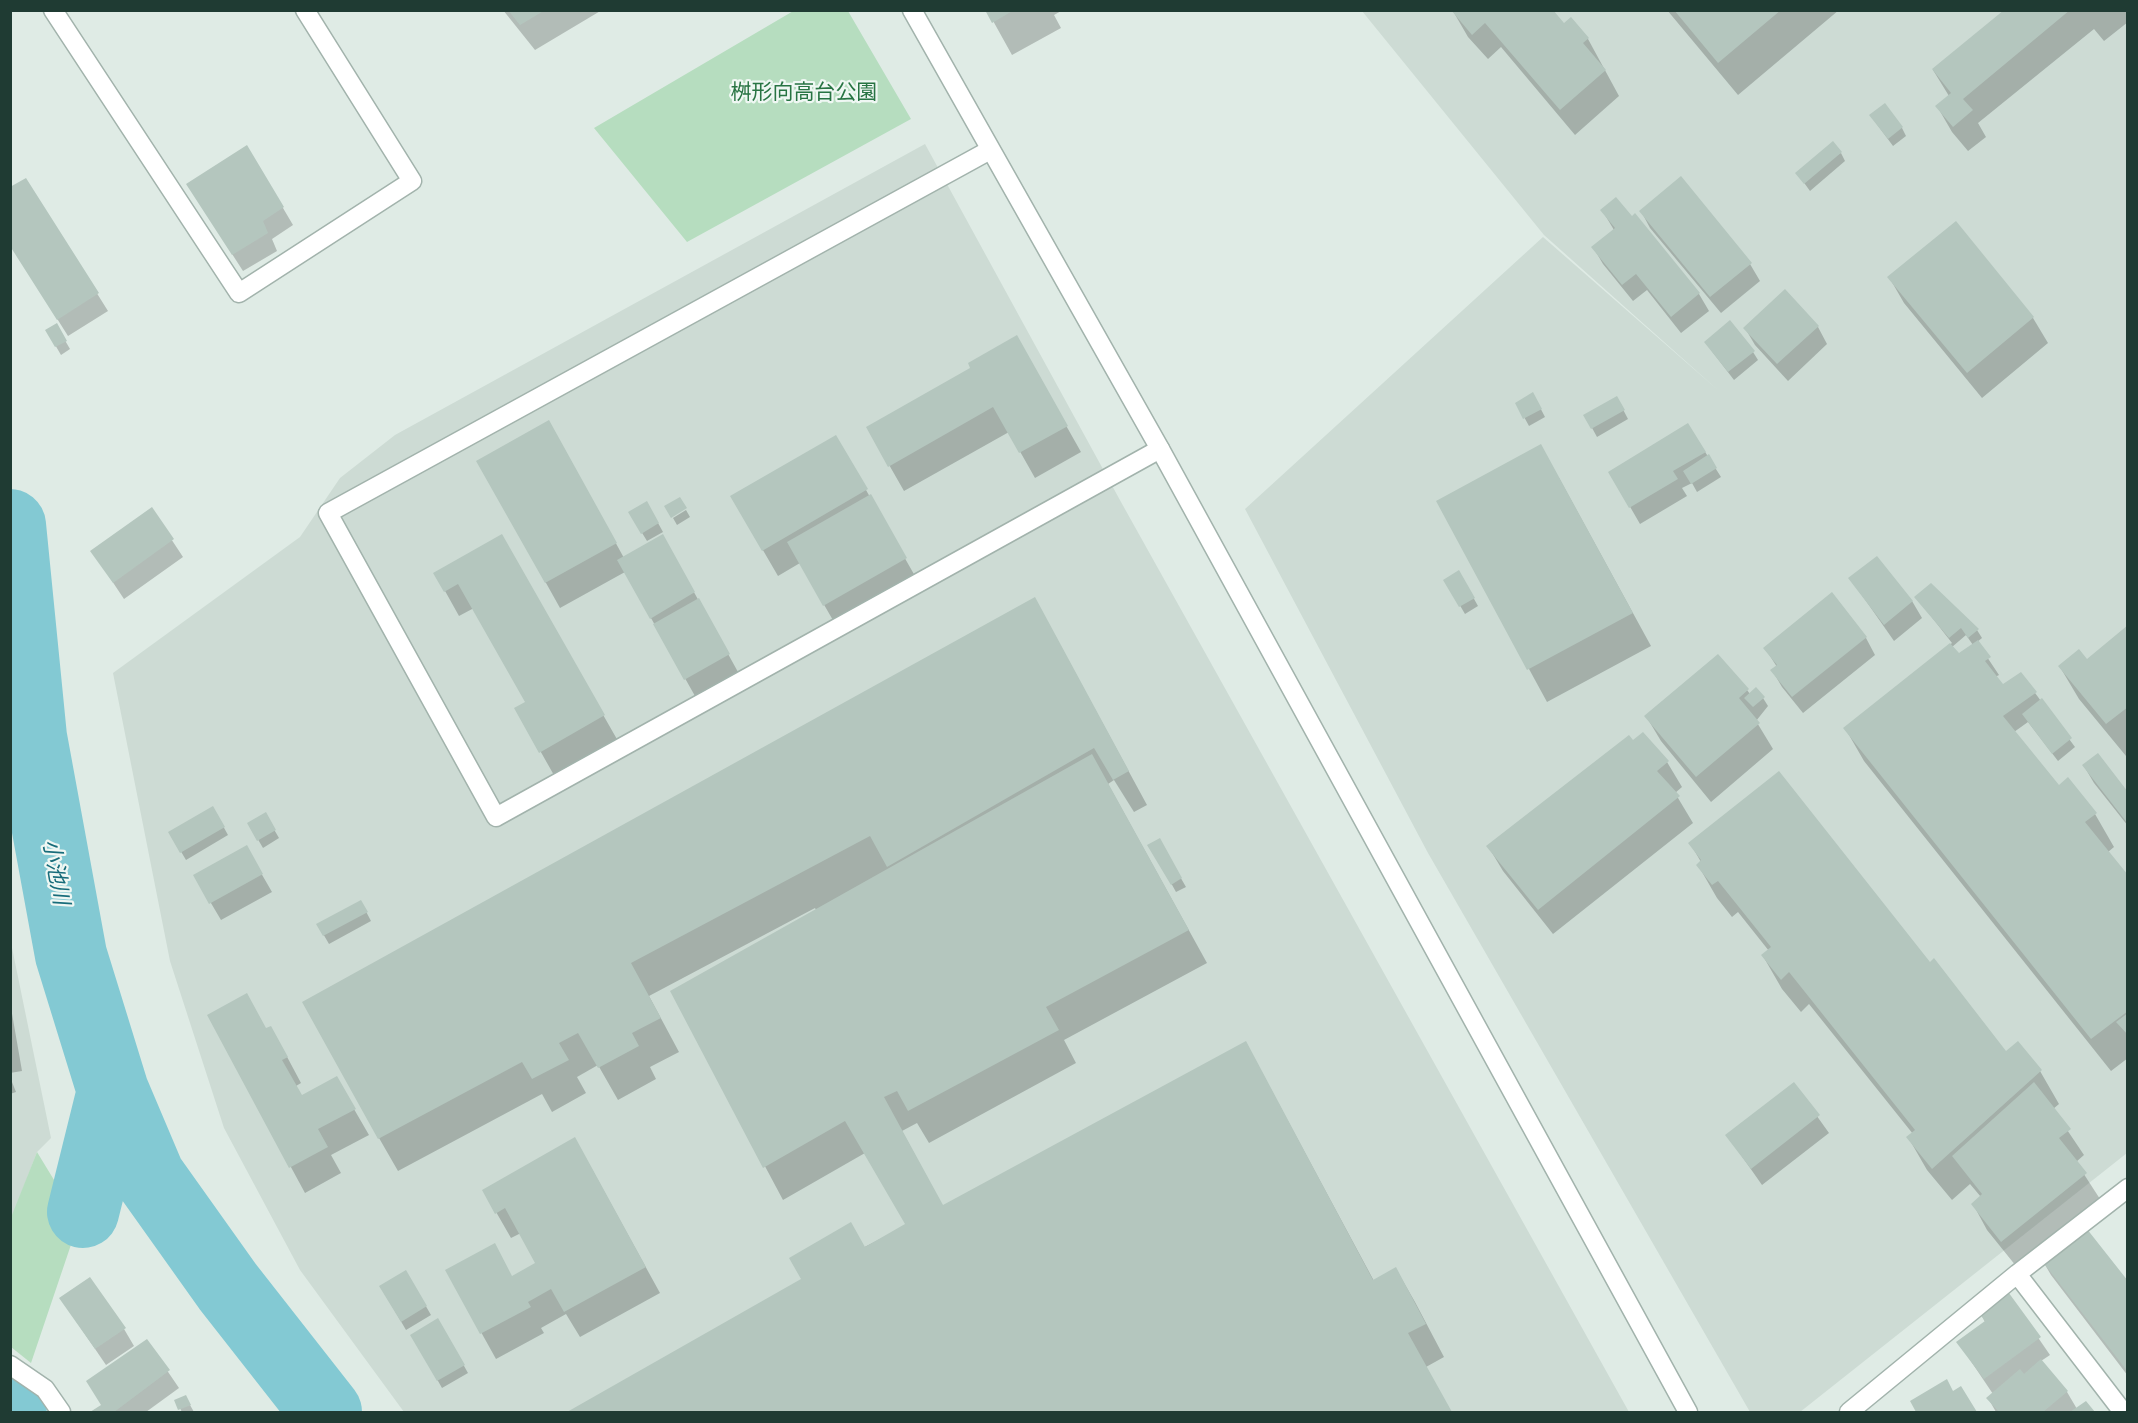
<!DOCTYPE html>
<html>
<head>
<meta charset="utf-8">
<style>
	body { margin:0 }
	#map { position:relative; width:2138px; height:1423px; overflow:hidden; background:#dfebe5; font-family:"Golos Text",sans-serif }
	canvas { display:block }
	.frame { position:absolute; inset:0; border:12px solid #1f3b33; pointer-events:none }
</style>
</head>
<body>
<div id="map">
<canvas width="2138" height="1423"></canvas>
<div class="frame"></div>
</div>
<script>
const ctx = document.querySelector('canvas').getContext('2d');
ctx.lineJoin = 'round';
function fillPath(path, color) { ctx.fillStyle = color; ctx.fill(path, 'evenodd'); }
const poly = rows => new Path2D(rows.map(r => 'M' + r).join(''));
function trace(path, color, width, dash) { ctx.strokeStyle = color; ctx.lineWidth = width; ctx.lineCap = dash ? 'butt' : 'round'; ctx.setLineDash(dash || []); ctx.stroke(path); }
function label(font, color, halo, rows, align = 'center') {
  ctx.font = font + ' "Golos Text","Noto Sans JP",sans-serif'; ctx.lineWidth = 4.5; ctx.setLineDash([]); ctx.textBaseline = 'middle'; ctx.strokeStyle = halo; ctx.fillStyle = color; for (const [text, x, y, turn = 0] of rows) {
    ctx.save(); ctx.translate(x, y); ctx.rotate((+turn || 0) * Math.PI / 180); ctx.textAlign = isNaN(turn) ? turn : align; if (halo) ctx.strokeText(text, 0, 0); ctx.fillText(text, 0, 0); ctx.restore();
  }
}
const built = poly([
	[1362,11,2127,11,2127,1153,1800,1412,1750,1412,1428,853,1245,509,1543,237,1719,391,1544,235],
	[925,144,1121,502,1629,1412,404,1412,300,1270,224,1128,170,961,113,673,300,537,340,478,395,435],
	[10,938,51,1138,37,1152,11,1220]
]);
const green = poly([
	[795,10,848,11,911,119,687,242,594,128],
	[37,1152,79,1221,31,1363,11,1347,10,1220]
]);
const shadow = poly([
	[503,10,602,10,535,50],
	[987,10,1063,10,1054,15,1061,28,1012,55],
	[1667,10,1839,10,1738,95],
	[2006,10,2128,10,2128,22,2104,41,2094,29,1978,123,1986,137,1968,151,1952,132,1937,106,1949,96,1933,70],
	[1453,11,1564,25,1571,19,1588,39,1619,96,1575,135,1501,47,1488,59,1468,37],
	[1876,123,1902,128,1906,136,1893,146],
	[247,147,293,225,272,239,277,251,243,271,198,201],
	[1841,153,1845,161,1810,191,1797,173],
	[26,180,108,311,68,336,10,244],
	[1602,210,1632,218,1635,216,1699,294,1709,311,1681,333,1647,290,1633,301,1603,264,1593,247,1614,230],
	[1641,211,1750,264,1760,281,1721,313,1650,228],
	[1955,223,2033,318,2048,343,1982,398,1904,303,1889,277],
	[56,325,70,349,61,355,47,331],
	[1818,327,1827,344,1788,381,1755,345,1745,328],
	[1016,337,1081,452,1035,478,1009,432,904,491,868,428,972,368],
	[1711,350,1753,352,1758,360,1734,380],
	[1533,394,1545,417,1529,426,1517,404],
	[1617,398,1628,419,1597,437,1585,415],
	[1688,425,1721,477,1697,492,1692,483,1682,488,1687,496,1640,524,1610,472],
	[563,447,624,558,663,536,738,672,695,696,625,572,560,608,478,461],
	[1559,478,1651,646,1547,702,1438,502],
	[866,490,915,576,834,622,800,563,778,576,732,497],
	[647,503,663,532,647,541,630,513],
	[152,510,183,557,124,599,92,551],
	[686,510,690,517,677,525,673,518],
	[501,536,618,741,555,777,516,708,527,702,474,608,459,616,435,573],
	[1459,572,1478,606,1465,614,1445,580],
	[1850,578,1912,601,1922,618,1894,641],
	[1916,597,1977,630,1982,638,1977,642,1999,675,1995,677,2002,687,2021,674,2075,747,2058,761,2028,722,2014,732,2058,787,2068,779,2095,814,2114,847,2108,852,2128,877,2128,1058,2111,1071,1864,761,1845,728,1952,643],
	[1966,635,1973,645,1966,667,1952,647],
	[2128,627,2128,755,2126,756,2079,699,2060,667,2087,661],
	[1053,632,1147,805,1134,812,1114,780,1108,784,1207,963,1064,1040,1076,1063,929,1143,917,1123,902,1131,943,1207,1246,1043,1374,1281,1396,1269,1415,1302,1444,1357,1426,1367,1451,1412,570,1412,803,1279,907,1225,865,1153,783,1200,672,992,816,910,815,908,649,996,679,1052,650,1067,656,1079,618,1100,598,1065,577,1077,586,1093,552,1112,542,1094,398,1171,379,1138],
	[1866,638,1875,655,1803,713,1782,687,1772,670,1777,667,1765,648],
	[1747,690,1750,694,1763,698,1768,706,1756,721,1773,749,1711,802,1661,741,1646,716],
	[1633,742,1667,762,1682,787,1675,793,1693,823,1553,934,1503,871,1488,846],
	[2084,766,2128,795,2128,826,2094,783],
	[213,808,228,835,186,860,170,833],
	[265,814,279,838,263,848,249,824],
	[1159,840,1186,887,1176,892,1150,845],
	[1690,843,1930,964,2006,1053,2040,1071,2059,1104,2053,1109,2084,1155,2076,1162,2100,1199,2016,1266,1987,1230,1973,1204,1981,1197,1970,1184,1952,1200,1927,1170,1908,1137,1913,1134,1809,1004,1801,1012,1782,989,1763,956,1769,951,1738,912,1732,917,1717,898,1698,865,1701,862],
	[246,847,272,892,221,920,195,876],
	[361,902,371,921,329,944,318,925],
	[10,1002,22,1071,10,1073],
	[209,1016,266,1030,285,1053,301,1083,296,1086,302,1097,336,1078,369,1135,331,1155,341,1173,305,1193],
	[10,1077,16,1092,10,1094],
	[1794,1084,1829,1133,1762,1185,1727,1135],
	[589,1164,660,1293,580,1337,566,1314,541,1328,544,1333,496,1359,447,1271,512,1277,537,1264,521,1233,511,1238,484,1191],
	[2041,1258,2128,1283,2128,1376,2051,1275],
	[406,1272,431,1315,406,1330,381,1287],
	[2006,1291,2050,1355,2041,1361,2067,1392,2077,1409,2086,1403,2093,1412,1996,1412,1988,1398,1993,1394,1958,1342,1985,1322,1979,1311],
	[61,1299,124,1329,134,1346,106,1365],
	[438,1320,468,1373,442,1388,412,1335],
	[147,1341,179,1388,146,1412,93,1412,102,1406],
	[1960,1388,1975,1412,1918,1412,1912,1402,1953,1393],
	[176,1401,190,1405,194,1412,182,1412]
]);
const river = poly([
	[10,525,31,737,71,955,113,1091,149,1176,228,1287,326,1412],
	[83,1212,113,1091],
	[10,1411,12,1399]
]);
const building = poly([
	[508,10,545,10,520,25],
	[985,10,1014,10,992,23],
	[1451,10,1553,10,1564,23,1571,17,1589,38,1583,43,1606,70,1560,110,1485,23,1472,35],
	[1674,10,1781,10,1718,63],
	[2004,10,2070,10,1963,99,1973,110,1953,127,1935,106,1951,93,1932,69],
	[1885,103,1903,127,1888,139,1869,115],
	[1833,141,1842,152,1804,184,1795,173],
	[247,145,284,207,263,221,268,233,232,255,186,184],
	[1681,176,1752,263,1710,297,1639,211],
	[26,178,99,293,57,320,10,246,10,187],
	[1616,197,1632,216,1635,213,1700,293,1671,317,1636,274,1622,285,1591,247,1615,228,1600,210],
	[1956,221,2034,317,1967,373,1887,277],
	[1785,289,1819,326,1777,364,1743,328],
	[1730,320,1755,351,1728,372,1704,342],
	[57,323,67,341,55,347,45,330],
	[1017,335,1068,426,1019,453,993,407,888,467,866,427,970,368,968,363],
	[1533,392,1542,409,1523,419,1515,403],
	[1617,396,1625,410,1591,429,1583,415],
	[549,420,617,543,545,583,476,461],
	[1688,423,1706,452,1673,471,1678,479,1629,508,1608,472],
	[836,435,868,489,762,551,730,496],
	[1541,444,1633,613,1527,670,1436,501],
	[1709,454,1717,468,1691,484,1683,471],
	[871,494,907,558,823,606,787,542],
	[680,497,687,508,671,518,664,506],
	[647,501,659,523,641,534,628,512],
	[152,507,174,539,113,583,90,551],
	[502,534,605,715,539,753,514,708,525,702,458,584,444,592,433,573],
	[663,534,695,592,650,619,617,560],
	[1877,556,1913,601,1884,625,1848,578],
	[1459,570,1475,598,1459,607,1443,580],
	[1931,583,1979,629,1968,638,1961,628,1949,638,1914,597],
	[1832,592,1867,637,1792,697,1770,670,1777,665,1763,648],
	[1035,597,1129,771,1113,780,1094,748,887,867,870,836,631,963,661,1018,632,1033,639,1046,598,1068,578,1033,559,1043,569,1060,532,1079,522,1062,378,1139,302,1002],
	[699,598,730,654,684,680,653,624],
	[2128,625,2128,707,2106,724,2058,666,2079,649,2087,659],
	[1978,640,1991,657,1985,661,2003,684,2021,672,2037,692,2003,716,2059,785,2068,777,2097,813,2085,822,2128,875,2128,1011,2091,1039,1843,728,1950,643,1959,653],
	[1718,654,1749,689,1739,698,1760,723,1696,777,1644,716],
	[1756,687,1765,697,1753,707,1744,698],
	[2042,698,2072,738,2052,754,2022,714],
	[1643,732,1669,761,1657,771,1680,796,1538,910,1486,846,1629,735,1633,740],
	[2098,753,2128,792,2128,824,2082,765],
	[1092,754,1189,930,1046,1007,1059,1030,908,1111,897,1091,884,1097,943,1205,1246,1041,1373,1280,1396,1267,1426,1324,1408,1333,1452,1412,567,1412,801,1279,789,1258,851,1222,865,1247,905,1224,845,1121,763,1168,670,991],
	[1779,771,1930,962,1934,958,2006,1051,2018,1041,2042,1070,1932,1169,1906,1137,1915,1130,1789,972,1781,980,1761,955,1771,947,1718,881,1712,885,1696,865,1701,860,1688,843],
	[213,806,225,827,180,853,168,832],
	[266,812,276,830,257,841,247,823],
	[1160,838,1182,878,1171,885,1147,845],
	[247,845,263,874,209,904,193,875],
	[361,900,368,912,323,936,316,924],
	[247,993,266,1028,271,1026,288,1057,282,1060,302,1095,337,1076,356,1109,318,1129,328,1147,289,1168,207,1015],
	[2128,1013,2128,1035,2116,1022],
	[1794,1082,1820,1115,1751,1169,1725,1135],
	[2034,1082,2071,1129,2059,1138,2087,1173,2001,1242,1971,1204,1982,1194,1952,1156],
	[575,1137,646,1267,564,1312,551,1289,528,1302,531,1307,480,1334,445,1270,495,1243,512,1276,535,1263,505,1208,495,1214,482,1190],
	[2083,1224,2128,1281,2128,1372,2039,1257],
	[406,1270,427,1306,401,1322,379,1286],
	[90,1277,126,1328,95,1349,59,1298],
	[2006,1289,2041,1337,1984,1379,1956,1342,1985,1321,1977,1310],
	[438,1318,465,1365,437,1381,410,1335],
	[147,1339,170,1370,114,1412,90,1412,101,1405,86,1381],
	[2041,1359,2068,1391,2043,1412,1999,1412,1986,1398,2020,1369,2024,1374],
	[1947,1379,1953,1391,1961,1386,1977,1412,1916,1412,1910,1401],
	[186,1395,191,1405,178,1410,174,1400],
	[2086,1401,2095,1412,2070,1412]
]);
const service = poly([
	[53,10,239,293,412,181,305,10]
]);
const minor = poly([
	[990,150,328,513,496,817,1160,449],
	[2017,1274,2123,1412],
	[10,1365,45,1389,61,1412],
	[1849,1412,2017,1274,2128,1188]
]);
const tertiary = poly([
	[912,10,1160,449,1688,1412]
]);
const parkNames = [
	["桝形向高台公園",804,92]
];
const waterNames = [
	["小池川",56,872,80]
];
fillPath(built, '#cddbd4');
fillPath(green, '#b6ddbf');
fillPath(shadow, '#0003');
trace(river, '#83c9d3', 72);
fillPath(building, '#b4c6be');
trace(service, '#a2b3ac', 21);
trace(minor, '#a2b3ac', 21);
trace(tertiary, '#a2b3ac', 21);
trace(service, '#fff', 18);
trace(minor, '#fff', 18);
trace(tertiary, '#fff', 18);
label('21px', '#287443', '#eff7f3', parkNames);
label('italic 22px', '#176c7a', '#eff7f3', waterNames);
</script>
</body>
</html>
